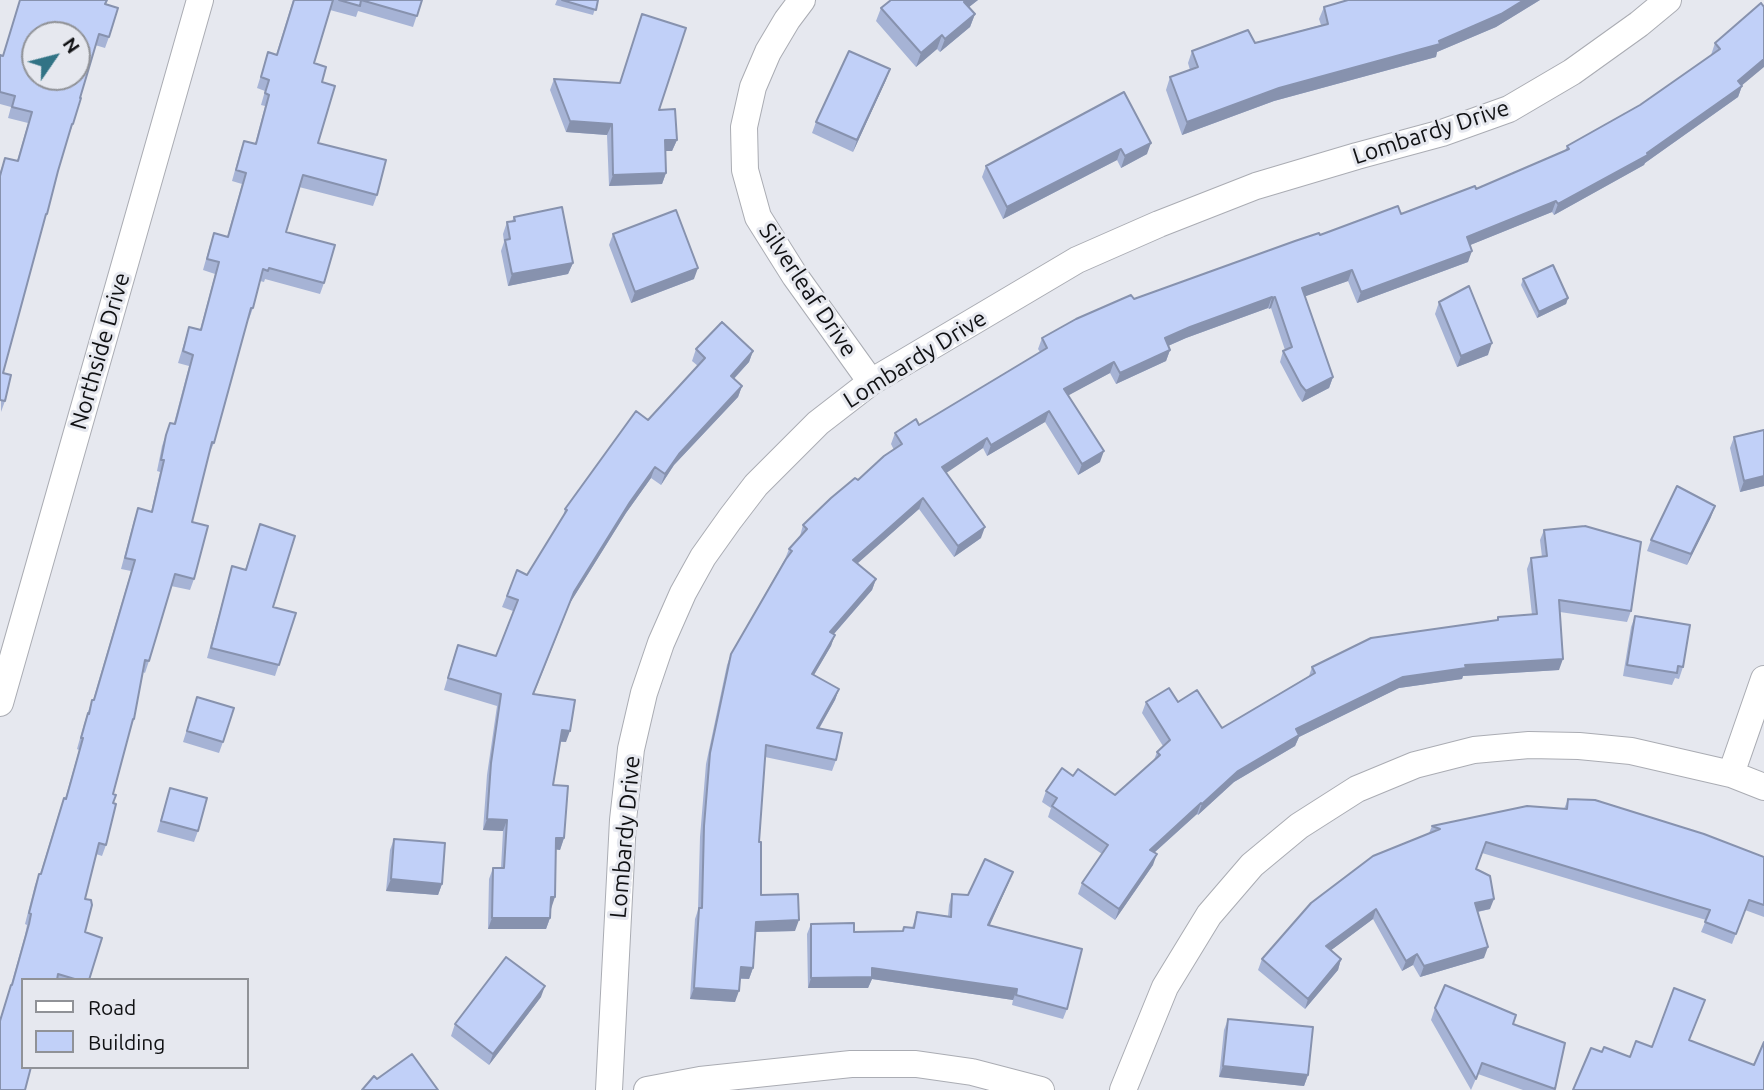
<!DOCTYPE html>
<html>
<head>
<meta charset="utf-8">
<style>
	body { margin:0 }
	#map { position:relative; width:1764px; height:1090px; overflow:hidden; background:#e6e8ef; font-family:Ubuntu,sans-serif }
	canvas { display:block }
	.legend { position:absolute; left:21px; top:978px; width:228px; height:91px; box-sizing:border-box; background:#e6e8ef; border:2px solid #909297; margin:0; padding:9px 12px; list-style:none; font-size:21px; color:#101113 }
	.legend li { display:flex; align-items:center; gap:14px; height:35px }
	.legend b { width:35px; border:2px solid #909297 }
	.north { position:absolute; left:21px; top:21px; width:70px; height:70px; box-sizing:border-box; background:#e6e8ef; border:2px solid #909297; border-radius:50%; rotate:55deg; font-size:19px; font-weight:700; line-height:28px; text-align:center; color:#101113 }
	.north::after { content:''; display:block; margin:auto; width:24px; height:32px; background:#317385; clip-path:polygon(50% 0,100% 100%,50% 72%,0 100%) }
</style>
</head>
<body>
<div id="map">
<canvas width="1764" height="1090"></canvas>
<ul class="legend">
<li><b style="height:9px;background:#fff"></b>Road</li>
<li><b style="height:19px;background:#c1d0f8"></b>Building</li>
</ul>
<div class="north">N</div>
</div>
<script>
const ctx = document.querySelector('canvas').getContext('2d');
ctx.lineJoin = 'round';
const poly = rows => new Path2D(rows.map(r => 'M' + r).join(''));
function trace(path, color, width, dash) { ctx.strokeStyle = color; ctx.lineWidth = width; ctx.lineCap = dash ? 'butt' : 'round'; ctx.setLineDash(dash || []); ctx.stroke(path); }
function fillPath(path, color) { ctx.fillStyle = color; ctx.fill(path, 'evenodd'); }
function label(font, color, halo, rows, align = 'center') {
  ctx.font = font + ' Ubuntu,sans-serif'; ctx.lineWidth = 6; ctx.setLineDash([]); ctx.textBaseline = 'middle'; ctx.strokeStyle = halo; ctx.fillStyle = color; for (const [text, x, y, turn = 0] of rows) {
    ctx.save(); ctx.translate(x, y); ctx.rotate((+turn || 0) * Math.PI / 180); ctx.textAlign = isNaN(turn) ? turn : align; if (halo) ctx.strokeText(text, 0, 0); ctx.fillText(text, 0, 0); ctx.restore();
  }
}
const minor = poly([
	[802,0,787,20,768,52,753,87,744,127,745,170,758,217,795,276,871,382],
	[0,703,200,0],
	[1731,774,1764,679],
	[609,1090,623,820,631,749,644,693,661,643,683,593,703,557,730,519,756,485,818,423,871,382,1077,260,1159,224,1256,186,1357,156,1442,133,1509,109,1572,72,1639,24,1668,0],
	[647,1090,700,1080,851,1064,916,1064,972,1072,1041,1090],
	[1123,1090,1165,987,1209,915,1252,865,1299,826,1357,789,1415,765,1474,750,1529,745,1579,746,1631,751,1731,774,1764,787]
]);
const wall = poly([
	[20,0,107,0,105,4,109,37,105,48,95,45,80,98,73,124,69,135,68,135,58,171,47,214,42,225,3,373,5,401,1,412,0,172,5,158,17,161,28,123,8,118,11,107,0,104,0,55,3,56],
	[293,0,422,0,413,27,358,11,356,17,330,10,314,63,322,82,318,143,377,195,373,206,299,187,286,232,324,283,320,294,265,279,264,282,260,281,253,308,249,319,248,319,214,443,209,454,192,522,194,579,190,590,171,586,149,661,145,673,143,672,134,719,130,730,113,794,106,845,102,856,96,854,85,899,85,932,89,980,23,980,0,1090,0,1019,11,985,25,935,27,925,25,924,35,885,39,874,40,874,60,809,64,798,65,799,79,750,77,749,84,724,92,700,93,700,131,571,121,569,134,520,138,508,151,512,160,472,157,471,162,446,170,423,174,423,189,366,178,363,189,327,200,330,215,274,203,270,210,245,214,233,227,237,242,184,232,181,240,152,244,141,255,144,265,106,261,105,265,91,257,88,268,52,276,55],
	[557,0,598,0,593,15,555,5],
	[891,0,978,0,969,7,975,14,970,27,940,52,937,49,916,67,876,21,881,8],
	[1346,0,1540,0,1496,27,1437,52,1436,57,1274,101,1182,135,1166,90,1170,77,1190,70,1188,63,1192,51,1255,43,1321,25,1319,19,1324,7],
	[1761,3,1742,86,1738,97,1645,163,1644,165,1554,215,1552,212,1470,245,1468,262,1357,303,1348,281,1305,296,1333,377,1329,388,1302,402,1298,396,1280,362,1283,351,1285,350,1271,308,1269,309,1268,308,1186,338,1168,346,1170,350,1166,361,1116,384,1110,373,1068,395,1100,462,1078,475,1045,422,987,456,983,448,946,472,981,538,954,557,919,509,857,563,876,579,872,590,834,634,831,646,814,675,839,689,835,700,819,729,836,760,832,771,765,757,759,842,761,895,795,931,755,932,753,968,749,979,740,979,735,1002,690,999,695,919,698,910,700,837,706,764,727,665,731,654,785,559,789,549,800,536,803,525,894,450,891,444,895,433,919,425,1040,352,1038,349,1042,338,1134,299,1320,235,1401,214,1476,189,1565,151,1567,146,1640,105,1711,55,1715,43],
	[554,79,659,110,677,140,672,151,665,151,666,173,662,184,609,186,607,135,566,132,550,90],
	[886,80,853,152,812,133,816,122],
	[1124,92,1147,154,1121,168,1117,160,1003,219,982,177,986,166],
	[514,217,573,263,568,274,508,286,501,251,504,242,503,234,507,222,512,221],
	[613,234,694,279,631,303,609,245],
	[1523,279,1568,298,1566,304,1537,318,1521,285],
	[1439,302,1488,355,1457,367,1435,314],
	[696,349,753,351,749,362,734,379,742,386,738,397,674,465,661,485,651,478,626,513,570,603,534,694,566,742,560,742,553,785,564,838,560,850,556,849,550,918,546,929,488,929,489,879,493,868,501,868,503,831,483,830,487,775,497,706,444,690,454,656,458,645,496,656,513,611,502,607,517,570,527,575,563,517,565,509,698,366,692,361],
	[1764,430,1764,486,1740,492,1730,448,1734,437],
	[1711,517,1687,565,1647,551,1651,540],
	[260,524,273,607,296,613,275,676,207,658,229,577,232,566,245,570],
	[1544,530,1631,611,1627,622,1560,612,1559,670,1463,676,1462,679,1399,688,1299,737,1295,746,1234,782,1198,815,1197,814,1154,853,1153,865,1115,920,1078,894,1082,883,1102,854,1048,817,1051,808,1042,802,1046,791,1073,776,1115,795,1154,760,1157,752,1163,746,1142,713,1146,702,1178,702,1222,728,1309,676,1312,667,1497,620,1498,617,1532,615,1527,569,1531,558,1542,557,1540,540],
	[1635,616,1683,667,1679,679,1675,678,1672,685,1623,676,1631,627],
	[197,697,223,742,219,753,183,742],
	[170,788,198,831,194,842,157,832],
	[1568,799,1764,857,1764,917,1745,910,1732,944,1701,932,1706,920,1482,853,1476,869,1490,909,1478,912,1484,958,1420,977,1413,965,1402,971,1373,919,1331,950,1341,959,1338,970,1305,1009,1258,970,1262,959,1429,833,1432,826,1564,809],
	[394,839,442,884,438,895,386,891,390,850],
	[1009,882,989,925,1067,1009,1063,1019,1012,1005,1013,1000,872,979,868,988,808,988,807,934,811,924,854,932,903,931,904,927,912,928,917,912,948,916,949,905,952,894,968,895],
	[541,997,489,1065,451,1036,455,1024],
	[1435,1008,1513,1024,1565,1043,1555,1090,1523,1090,1478,1074,1471,1090,1431,1020],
	[1228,1019,1308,1075,1304,1086,1219,1077,1224,1030]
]);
const shadedWall = poly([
	[966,0,978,0,959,15,964,2],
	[1524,0,1540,0,1496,27,1437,52,1436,57,1274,101,1182,135,1187,122,1279,88,1439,41],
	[975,14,970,27,940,52,945,39],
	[942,35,937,49,916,67,921,53],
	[1764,59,1764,67,1740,87,1742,86,1738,97,1645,163,1644,165,1554,215,1558,204,1647,153,1738,81],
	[890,69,886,80,853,152,857,140],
	[570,121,612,124,607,135,566,132],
	[665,140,677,140,672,151,661,151],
	[1151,143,1147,154,1121,168,1125,156],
	[1121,149,1117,160,1003,219,1007,207],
	[666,173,662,184,609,186,613,175],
	[1556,201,1552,212,1463,248,1467,237],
	[1472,251,1468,262,1357,303,1361,292],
	[573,263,568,274,508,286,512,274],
	[698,268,694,279,631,303,635,292],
	[1352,270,1348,281,1298,299,1302,288],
	[1272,297,1268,308,1186,338,1161,349,1165,338,1190,327],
	[1275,297,1271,308,1269,309,1272,298],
	[1568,298,1566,304,1537,318,1539,312],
	[1492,343,1488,355,1457,367,1461,356],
	[1170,350,1166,361,1116,384,1120,373],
	[753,351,749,362,726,387,731,376],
	[1114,362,1110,373,1060,400,1064,389],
	[1333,377,1329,388,1302,402,1306,391],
	[742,386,738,397,674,465,661,485,665,474,679,454],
	[1049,411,1045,422,987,456,991,445],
	[987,438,983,448,939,478,942,467],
	[1104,451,1100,462,1078,475,1082,464],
	[655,467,651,478,626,513,570,603,574,592,630,502],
	[1764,476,1764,486,1740,492,1744,481],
	[923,498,919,509,849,571,853,560],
	[1715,506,1711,517,1687,565,1691,554],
	[985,527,981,538,954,557,958,546],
	[876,579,872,590,826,643,830,632],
	[835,635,831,646,808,685,812,674],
	[1563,659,1559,670,1463,676,1462,679,1399,688,1299,737,1295,746,1234,782,1198,815,1202,804,1238,771,1296,729,1403,677,1465,665],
	[839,689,835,700,813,739,817,728],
	[562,730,570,731,566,742,557,741],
	[1201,803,1197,814,1146,860,1150,850],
	[487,819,507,820,503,831,483,830],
	[556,838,564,838,560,850,552,849],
	[1157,854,1153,865,1115,920,1119,909],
	[1013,872,1009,882,985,936,988,925],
	[391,879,442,884,438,895,386,891],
	[551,897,555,897,551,909],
	[1494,899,1490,909,1471,913,1475,903],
	[1376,909,1373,919,1322,957,1326,946],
	[492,918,550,918,546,929,488,929],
	[799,920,795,931,752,932,756,922],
	[1488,947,1484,958,1420,977,1424,966],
	[1417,954,1413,965,1402,971,1406,961],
	[1341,959,1338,970,1305,1009,1308,999],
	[741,967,753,968,749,979,737,978],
	[872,968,1017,989,1013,1000,872,979,868,988,808,988,811,978],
	[545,986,541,997,489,1065,493,1054],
	[694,988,739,991,735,1002,690,999],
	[1223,1066,1308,1075,1304,1086,1219,1077]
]);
const building = poly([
	[20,0,107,0,105,4,118,8,109,37,99,34,80,98,81,98,73,124,72,124,58,171,47,214,46,214,3,373,11,375,5,401,0,400,0,176,5,158,18,161,32,112,12,107,15,96,0,92,0,55,3,56,20,0],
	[35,35,77,35,77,77,35,77,35,35],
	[294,0,333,0,314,63,326,67,322,82,335,86,318,143,386,160,377,195,303,175,286,232,335,245,324,283,269,268,268,271,263,269,253,308,251,308,214,443,212,442,192,522,208,526,194,579,175,574,149,661,145,660,134,719,133,719,113,794,116,795,113,803,116,804,106,845,99,843,85,899,91,900,92,905,85,932,102,938,89,980,78,980,58,974,57,980,23,980,23,1067,31,1067,25,1090,0,1090,0,1021,11,985,12,985,29,924,31,914,29,913,39,874,41,874,64,798,66,799,83,738,81,738,88,713,89,714,92,700,94,700,135,560,125,558,138,508,152,512,164,460,161,460,166,435,170,423,175,424,193,355,183,351,189,327,201,330,219,262,207,259,214,233,228,237,246,173,236,170,244,141,256,144,269,95,265,93,269,80,261,77,268,52,277,55,294,0],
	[339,0,422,0,417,16,361,0,360,6,339,0],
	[562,0,598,0,596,10,562,0],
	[891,0,966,0,964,2,975,14,945,39,942,35,921,53,881,8,891,0],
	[1348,0,1524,0,1501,14,1439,41,1440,44,1279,88,1187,122,1170,77,1198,67,1192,51,1248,30,1255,43,1328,24,1324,7,1348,0],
	[1761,3,1764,7,1764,59,1738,81,1742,86,1647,153,1648,155,1558,204,1556,201,1467,237,1472,251,1361,292,1352,270,1302,288,1333,377,1306,391,1301,385,1283,351,1292,347,1275,297,1272,298,1272,297,1190,327,1165,338,1170,350,1120,373,1114,362,1064,389,1104,451,1082,464,1049,411,991,445,987,438,942,467,985,527,958,546,923,498,853,560,876,579,830,632,835,635,812,674,839,689,817,728,842,733,836,760,766,745,759,842,761,842,761,895,798,894,799,920,756,922,753,968,741,967,739,991,694,988,699,908,702,908,704,826,710,753,731,654,786,559,792,551,789,549,807,529,803,525,831,498,855,478,858,480,884,456,902,444,895,433,916,419,919,425,1047,348,1042,338,1076,319,1131,295,1134,299,1295,241,1319,233,1320,235,1398,206,1401,214,1475,186,1476,189,1569,149,1567,146,1640,105,1720,49,1715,43,1761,3],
	[642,14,686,28,659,110,675,109,677,140,665,140,666,173,613,175,612,124,570,121,554,79,620,83,642,14],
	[849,51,890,69,857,140,816,122,849,51],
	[1124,92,1151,143,1125,156,1121,149,1007,207,986,166,1124,92],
	[562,207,573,263,512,274,505,240,510,239,507,222,515,221,514,217,562,207],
	[676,210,698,268,635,292,613,234,676,210],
	[1553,265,1568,298,1539,312,1523,279,1553,265],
	[1469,286,1492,343,1461,356,1439,302,1469,286],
	[722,322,753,351,731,376,742,386,679,454,665,474,655,467,630,502,574,592,533,694,575,700,570,731,562,730,553,785,568,786,564,838,556,838,555,897,551,897,550,918,492,918,493,868,504,868,507,820,487,819,491,763,501,694,448,678,458,645,496,656,518,600,507,596,517,570,527,575,567,510,565,509,636,411,648,420,705,358,696,349,722,322],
	[1764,430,1764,476,1744,481,1734,437,1764,430],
	[1677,486,1715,506,1691,554,1651,540,1677,486],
	[260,524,295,536,273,607,296,613,279,665,211,648,232,566,246,570,260,524],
	[1585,526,1641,542,1631,611,1559,600,1563,659,1465,665,1466,668,1403,677,1296,729,1299,735,1238,771,1202,804,1201,803,1150,850,1157,854,1119,909,1082,883,1108,845,1052,806,1057,798,1046,791,1062,768,1073,776,1078,769,1115,795,1160,755,1157,752,1170,740,1146,702,1169,688,1178,702,1197,690,1222,728,1315,673,1312,667,1371,638,1498,620,1498,617,1537,614,1531,558,1547,556,1544,530,1585,526],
	[1635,616,1690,625,1683,667,1678,666,1677,673,1627,665,1635,616],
	[197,697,234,708,223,742,187,731,197,697],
	[170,788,207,798,198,831,161,821,170,788],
	[1568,799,1595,800,1704,834,1764,857,1764,905,1749,900,1736,934,1705,922,1710,910,1486,842,1476,869,1490,876,1494,899,1475,903,1488,947,1424,966,1417,954,1406,961,1376,909,1326,946,1341,959,1308,999,1262,959,1311,903,1373,856,1440,829,1432,826,1527,806,1567,809,1568,799],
	[394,839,445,843,442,884,391,879,394,839],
	[985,859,1013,872,988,925,1082,949,1067,1009,1016,995,1017,989,872,968,872,977,811,978,811,924,854,923,854,932,903,931,904,927,914,928,917,912,951,917,952,894,968,895,985,859],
	[506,957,545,986,493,1054,455,1024,506,957],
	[1445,985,1516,1015,1513,1024,1565,1043,1555,1089,1482,1063,1476,1079,1435,1008,1445,985],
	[1674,988,1705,1000,1689,1040,1754,1065,1764,1042,1764,1090,1573,1090,1591,1048,1602,1052,1604,1047,1630,1057,1636,1041,1652,1047,1674,988],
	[1228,1019,1313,1027,1308,1075,1223,1066,1228,1019],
	[412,1054,438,1090,362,1090,374,1076,377,1079,412,1054]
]);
const streetNames = [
	["Lombardy Drive",1431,132,-18],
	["Silverleaf Drive",808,290,56],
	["Northside Drive",100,351,-74],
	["Lombardy Drive",915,359,-32],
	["Lombardy Drive",625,837,-85]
];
trace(minor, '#aaacb3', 28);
trace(minor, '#fff', 26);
fillPath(wall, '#a6b3d5');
fillPath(shadedWall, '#8792ae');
fillPath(building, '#c1d0f8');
trace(building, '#8792ae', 2);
label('23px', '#101113', '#e6e8ef', streetNames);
</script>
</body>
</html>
